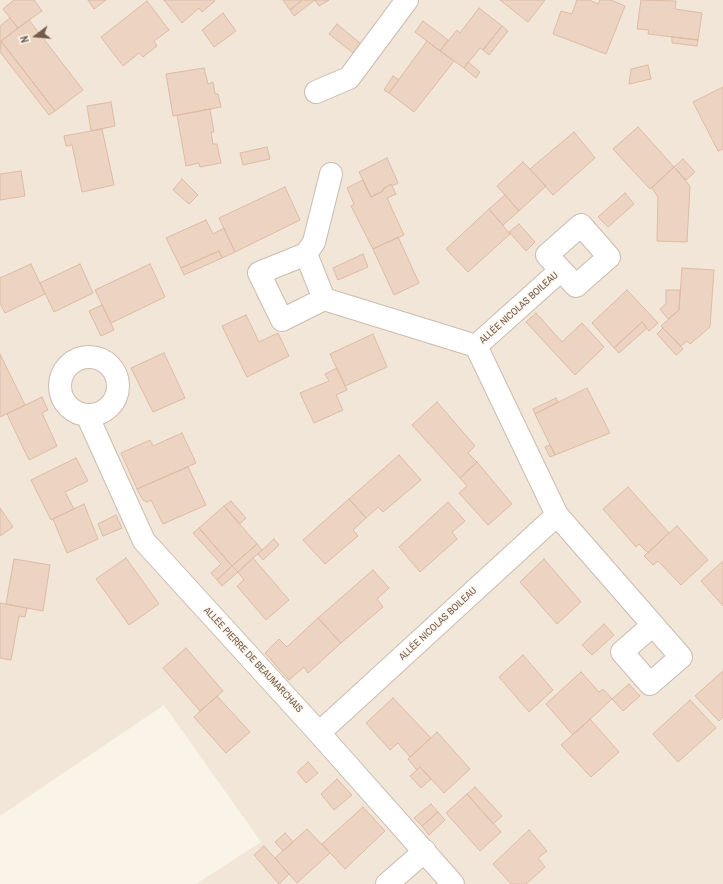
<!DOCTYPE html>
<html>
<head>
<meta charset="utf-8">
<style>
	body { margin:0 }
	#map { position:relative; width:723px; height:884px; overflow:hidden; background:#faf3e8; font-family:"Archivo Narrow",sans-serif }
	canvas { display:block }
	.north { position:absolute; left:16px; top:16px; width:40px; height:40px; -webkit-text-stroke:3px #fdf7ee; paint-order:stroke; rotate:254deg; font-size:11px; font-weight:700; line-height:16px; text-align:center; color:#725b4e }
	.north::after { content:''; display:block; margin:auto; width:14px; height:18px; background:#725b4e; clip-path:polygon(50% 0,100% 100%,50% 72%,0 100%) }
</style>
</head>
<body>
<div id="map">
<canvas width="723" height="884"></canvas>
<div class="north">N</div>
</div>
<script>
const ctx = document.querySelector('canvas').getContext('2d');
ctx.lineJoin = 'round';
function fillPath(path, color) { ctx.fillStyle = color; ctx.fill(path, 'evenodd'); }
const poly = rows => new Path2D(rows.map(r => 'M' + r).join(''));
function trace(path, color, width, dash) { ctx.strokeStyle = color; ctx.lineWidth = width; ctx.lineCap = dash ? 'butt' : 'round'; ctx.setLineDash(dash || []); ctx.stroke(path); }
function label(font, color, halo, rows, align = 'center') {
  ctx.font = font + ' "Archivo Narrow",sans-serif'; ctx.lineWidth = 3; ctx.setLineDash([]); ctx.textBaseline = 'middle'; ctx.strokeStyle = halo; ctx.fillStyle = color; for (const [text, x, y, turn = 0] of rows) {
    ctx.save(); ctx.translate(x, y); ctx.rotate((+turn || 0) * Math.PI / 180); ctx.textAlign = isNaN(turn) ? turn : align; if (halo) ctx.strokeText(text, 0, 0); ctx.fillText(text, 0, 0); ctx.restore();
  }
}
const residential = poly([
	[0,0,723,0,723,884,196,884,261,842,164,705,0,816]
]);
const building = poly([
	[14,0,34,0,42,11,18,28,3,9,14,0],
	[88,0,106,0,94,9,88,0],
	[164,0,214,0,215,1,202,12,199,8,182,23,164,0],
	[283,0,302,0,290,10,283,0],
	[302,0,315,0,294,16,290,10,302,0],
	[315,0,329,0,319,6,315,0],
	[500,0,545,0,528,22,500,0],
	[577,0,589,0,598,4,600,0,611,0,625,6,606,54,553,34,561,11,572,14,577,0],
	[641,0,676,1,675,9,702,13,698,40,648,34,649,30,637,29,641,0],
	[147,1,169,30,154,41,157,46,143,57,139,53,123,66,101,37,147,1],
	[479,8,502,26,483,50,480,48,464,68,440,51,457,30,460,33,479,8],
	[223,13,236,31,214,47,202,30,223,13],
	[10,18,18,28,0,42,0,26,10,18],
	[29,20,83,90,55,111,1,41,29,20],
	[423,21,448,40,440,51,415,32,423,21],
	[337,24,360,43,353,53,329,34,337,24],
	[502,26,508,31,489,55,483,50,502,26],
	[672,37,698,40,697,46,672,43,672,37],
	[1,41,55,111,49,115,0,52,1,41],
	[427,41,454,61,414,112,389,93,427,41],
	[468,62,480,72,476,78,464,68,468,62],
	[648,65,651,79,629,84,631,69,648,65],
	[204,68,208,84,213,82,215,94,218,94,221,107,173,116,166,74,204,68],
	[393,76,399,80,389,93,384,90,393,76],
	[723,87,723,149,718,151,693,102,723,87],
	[111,102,115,126,91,131,87,106,111,102],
	[210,109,214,132,211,132,213,144,217,144,221,163,200,167,199,163,186,166,177,115,210,109],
	[638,127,674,167,650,189,613,149,638,127],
	[102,129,114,185,82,192,72,145,66,146,64,136,102,129],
	[574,132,595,158,553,195,530,169,574,132],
	[267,147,270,159,243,165,240,153,267,147],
	[387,158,398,183,392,186,391,184,383,189,383,191,371,197,359,172,387,158],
	[683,159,695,172,686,180,674,167,683,159],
	[523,162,546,186,519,211,497,186,523,162],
	[674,167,690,186,687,242,657,241,658,197,652,188,674,167],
	[21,171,25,196,0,200,0,174,21,171],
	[182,179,198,195,189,204,173,190,182,179],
	[363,180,371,197,383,191,383,189,391,184,396,194,387,198,404,235,373,249,351,206,354,204,347,188,363,180],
	[285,187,300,220,235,252,219,218,285,187],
	[625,193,634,204,608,227,598,217,625,193],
	[505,195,519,211,503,225,489,209,505,195],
	[489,209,510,234,468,272,446,249,489,209],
	[206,220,213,234,224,228,235,252,222,258,219,251,181,268,166,238,206,220],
	[519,224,535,242,526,251,509,232,519,224],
	[398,237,419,283,394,295,373,249,398,237],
	[219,251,222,258,184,275,181,268,219,251],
	[363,254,368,267,338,280,333,268,363,254],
	[31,264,45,294,5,313,0,303,0,278,31,264],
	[80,264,93,293,54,312,40,283,80,264],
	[150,264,165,297,111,323,95,290,150,264],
	[682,268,714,270,710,327,690,344,687,341,681,346,661,326,679,310,682,268],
	[627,290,658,323,649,331,642,322,614,348,592,323,627,290],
	[666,290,680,290,679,310,668,319,660,309,666,304,666,290],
	[102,305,114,330,101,336,89,311,102,305],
	[536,313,562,342,582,323,604,347,575,375,526,322,536,313],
	[246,315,259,342,278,333,289,356,247,377,222,326,246,315],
	[642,322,647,328,619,353,614,348,642,322],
	[663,328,683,349,676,355,657,334,663,328],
	[373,334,387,367,345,386,330,354,373,334],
	[164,353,185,398,153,412,131,368,164,353],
	[0,354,25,405,0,417,0,354],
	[337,368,347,390,336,395,343,410,314,423,300,393,329,381,325,374,337,368],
	[587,388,610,433,555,455,535,414,587,388],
	[42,397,48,410,42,413,57,446,29,460,7,414,42,397],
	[556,398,558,402,535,414,533,409,556,398],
	[437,402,475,446,468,453,477,462,460,478,412,425,437,402],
	[182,433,196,463,137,489,121,453,150,440,153,446,182,433],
	[550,445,555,455,550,457,545,447,550,445],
	[399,455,421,480,383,512,378,507,366,518,349,499,399,455],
	[76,458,88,481,65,492,74,509,51,520,31,480,76,458],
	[477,462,512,504,488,525,459,493,467,486,460,478,477,462],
	[188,467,206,505,163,524,151,500,147,502,143,500,137,489,188,467],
	[628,487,669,533,648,553,639,544,636,547,603,509,628,487],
	[349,499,366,518,353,530,358,536,325,564,303,540,349,499],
	[231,501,246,518,240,524,224,506,231,501],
	[448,502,465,521,452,532,457,539,420,572,399,547,448,502],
	[84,504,98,539,67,553,53,519,84,504],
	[224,506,257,544,232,566,199,528,224,506],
	[0,508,13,527,0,536,0,508],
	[116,515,122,528,103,536,98,524,116,515],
	[677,526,708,560,681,585,658,561,653,565,644,556,677,526],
	[199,528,232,566,217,580,211,573,221,564,193,533,199,528],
	[274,539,279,545,263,560,258,554,274,539],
	[257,544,262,550,238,572,232,566,257,544],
	[126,558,159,604,129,625,96,579,126,558],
	[253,558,289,600,266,620,237,586,244,580,238,572,253,558],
	[14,559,50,565,43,611,6,604,14,559],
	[544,559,581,602,557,624,520,582,544,559],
	[723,561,723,606,701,581,723,561],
	[232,566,238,572,222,586,217,580,232,566],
	[373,570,389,588,377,599,383,607,341,643,318,618,373,570],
	[0,603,27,608,25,617,19,616,11,660,0,658,0,603],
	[318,618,341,643,308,673,304,667,289,680,265,653,279,639,287,647,318,618],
	[604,624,614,635,592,655,582,645,604,624],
	[186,648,223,691,200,711,163,668,186,648],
	[523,655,553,690,529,712,499,677,523,655],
	[723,671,723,717,719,721,695,696,723,671],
	[581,672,599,692,603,689,612,699,573,735,546,704,581,672],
	[629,684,640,696,623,711,612,699,629,684],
	[217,696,250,732,226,753,194,717,217,696],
	[393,698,431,738,410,757,398,743,390,750,366,723,393,698],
	[690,700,716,728,678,762,653,734,690,700],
	[590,719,619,752,591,777,561,745,590,719],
	[437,732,470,769,444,793,420,767,417,770,408,759,437,732],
	[308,762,318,773,306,783,297,772,308,762],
	[420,767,431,779,421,788,410,776,420,767],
	[337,779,352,795,334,810,321,794,337,779],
	[475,787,502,816,493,824,467,794,475,787],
	[467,794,501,832,480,851,446,813,467,794],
	[431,804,438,812,422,826,414,818,431,804],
	[363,807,385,831,345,869,322,844,363,807],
	[438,812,445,820,429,835,422,826,438,812],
	[307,829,330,853,297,883,275,858,307,829],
	[529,830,547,851,538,858,545,867,526,884,511,884,493,864,529,830],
	[285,833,293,842,283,851,275,842,285,833],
	[264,846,289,874,279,884,254,855,264,846]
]);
const minor = poly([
	[316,92,349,78,407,0],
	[306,254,314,242,331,174],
	[324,299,306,254,259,273,282,320,324,299,476,346,557,515,681,657,650,684,622,652,653,625],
	[476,346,561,270,547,255,581,225,609,257,576,286,561,270],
	'60 386a29 29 0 1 1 58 0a29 29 0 1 1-58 0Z',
	[87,415,144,541,319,733,453,884],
	[319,733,557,515],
	[387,884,425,851]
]);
const streetNames = [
	["ALLÉE NICOLAS BOILEAU",519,308,-42],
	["ALLÉE NICOLAS BOILEAU",438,624,-43],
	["ALLÉE PIERRE DE BEAUMARCHAIS",253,660,47]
];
fillPath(residential, '#f1e6d7');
fillPath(building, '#edd4c2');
trace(building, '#debba4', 1);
trace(minor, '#cbbcaf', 24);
trace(minor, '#fff', 22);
label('10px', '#725b4e', '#fdf7ee', streetNames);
</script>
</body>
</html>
